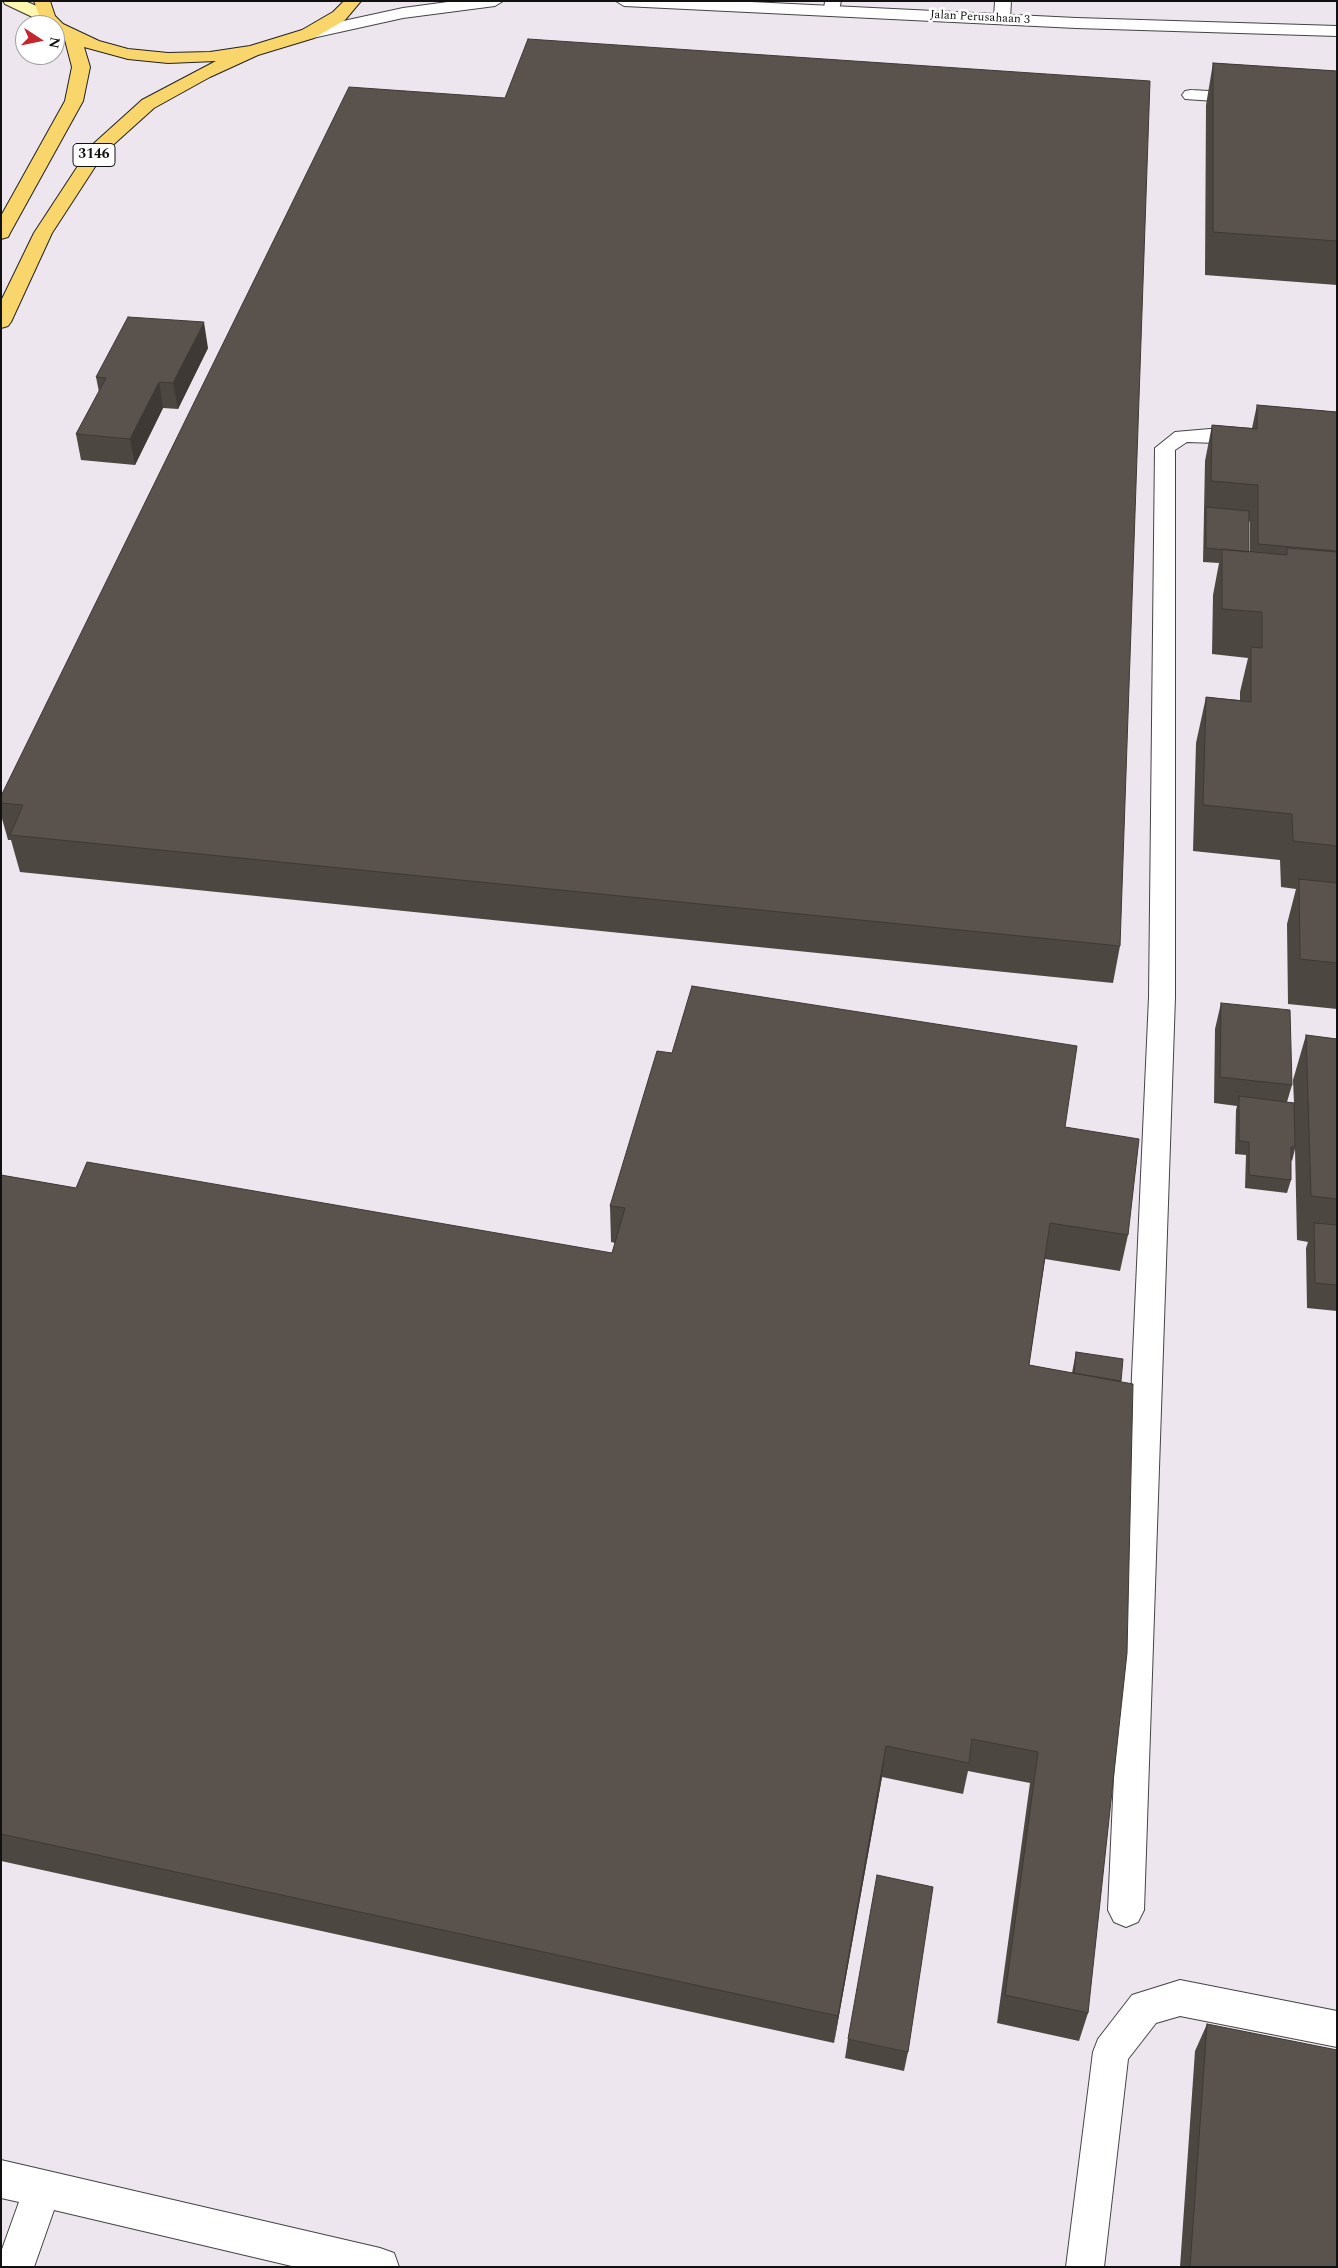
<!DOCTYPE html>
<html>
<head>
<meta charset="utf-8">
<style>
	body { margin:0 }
	#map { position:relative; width:1338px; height:2268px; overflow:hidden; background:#fffdf5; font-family:Spectral,serif }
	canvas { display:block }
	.frame { position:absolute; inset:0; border:2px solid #111; pointer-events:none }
	.north { position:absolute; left:15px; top:15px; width:50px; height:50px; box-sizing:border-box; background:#fff; border:1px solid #a0a0a0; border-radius:50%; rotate:101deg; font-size:14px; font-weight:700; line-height:20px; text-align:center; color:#111 }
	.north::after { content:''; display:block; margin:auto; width:18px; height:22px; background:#c4262e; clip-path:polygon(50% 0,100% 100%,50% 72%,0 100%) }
</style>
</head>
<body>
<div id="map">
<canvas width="1338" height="2268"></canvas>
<div class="frame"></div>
<div class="north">N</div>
</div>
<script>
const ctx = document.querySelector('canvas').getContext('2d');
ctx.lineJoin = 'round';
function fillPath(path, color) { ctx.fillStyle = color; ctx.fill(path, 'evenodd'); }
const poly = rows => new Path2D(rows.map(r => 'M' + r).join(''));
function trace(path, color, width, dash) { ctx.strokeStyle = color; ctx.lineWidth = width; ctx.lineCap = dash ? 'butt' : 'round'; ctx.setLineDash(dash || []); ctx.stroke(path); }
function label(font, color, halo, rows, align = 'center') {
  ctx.font = font + ' Spectral,serif'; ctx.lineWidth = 5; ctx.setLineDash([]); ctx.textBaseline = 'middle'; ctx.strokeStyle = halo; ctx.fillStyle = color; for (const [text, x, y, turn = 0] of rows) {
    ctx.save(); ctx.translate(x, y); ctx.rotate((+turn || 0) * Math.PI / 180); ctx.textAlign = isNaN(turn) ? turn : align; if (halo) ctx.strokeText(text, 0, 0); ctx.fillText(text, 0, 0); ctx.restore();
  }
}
const industrial = poly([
	[1,1,1337,1,1337,2267,1,2267],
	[25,25,55,25,55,55,25,55]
]);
const lane = poly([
	[825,1,841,1,838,14,826,14,824,10,825,1],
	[995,1,1011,1,1010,19,1008,23,1002,24,996,23,994,19,995,1],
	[1191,90,1245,93,1251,94,1254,98,1251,102,1245,103,1185,99,1182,95,1185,91,1191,90],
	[1210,429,1248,432,1255,434,1258,438,1255,442,1248,444,1187,442,1175,450,1175,997,1144,1910,1138,1922,1126,1927,1114,1922,1108,1910,1149,997,1155,448,1175,432,1210,429],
	[1180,1980,1337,2011,1337,2047,1180,2016,1156,2023,1128,2059,1104,2267,1066,2267,1093,2052,1098,2039,1132,1995,1180,1980]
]);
const street = poly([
	[455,1,503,1,495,6,403,18,308,39,302,38,300,34,302,30,403,8,455,1],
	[616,1,731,1,1076,18,1337,26,1337,36,1076,28,624,6,616,1],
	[1,2160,380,2248,394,2253,399,2267,296,2267,54,2210,34,2267,1,2267,1,2252,19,2202,1,2198,1,2160]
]);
const secondary = poly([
	[3,1,25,1,53,13,55,17,53,21,41,21,5,4,3,1]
]);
const primary = poly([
	[34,1,50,1,55,16,63,24,99,41,128,49,168,53,210,52,250,46,302,30,333,12,344,1,361,1,345,20,314,38,258,55,210,77,154,108,104,153,52,233,11,322,8,326,1,328,1,301,34,233,91,146,142,100,216,61,168,63,128,59,84,47,90,67,83,101,10,233,8,237,1,239,1,216,65,101,72,67,65,40,55,34,55,25,45,25,41,21,34,1]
]);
const wall = poly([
	[1213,63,1337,71,1337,285,1205,275,1206,105],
	[208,348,178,409,163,408,135,465,81,460,76,434,99,392,96,377],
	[1257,405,1337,412,1337,1009,1288,1004,1287,924,1296,889,1281,887,1280,860,1193,851,1196,743,1206,697,1240,700,1240,692,1248,658,1212,654,1213,595,1219,563,1203,562,1205,461,1212,425,1252,428],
	[1249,521,1250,522,1250,552,1249,552],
	[1,796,1120,946,1113,983,20,872,11,840,8,840,1,815],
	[1221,1003,1292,1085,1287,1102,1294,1103,1293,1080,1306,1035,1337,1039,1337,1311,1307,1308,1306,1248,1308,1242,1297,1240,1295,1149,1292,1161,1291,1160,1291,1180,1287,1193,1245,1188,1246,1155,1235,1154,1236,1110,1237,1106,1214,1103,1215,1029],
	[1065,1127,1128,1235,1120,1271,1045,1259,1029,1365,1072,1373,1076,1352,1121,1381,1088,2013,1079,2041,997,2023,1030,1783,968,1771,963,1794,882,1777,834,2043,1,1861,1,1175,76,1188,612,1253,615,1243,611,1242,610,1206],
	[1207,2024,1337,2267,1180,2267,1195,2051],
	[848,2039,908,2052,904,2071,845,2058]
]);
const shadedWall = poly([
	[204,322,208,348,178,409,173,383],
	[159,382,163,408,135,465,130,439],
	[886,1746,882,1777,834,2043,838,2016]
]);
const building = poly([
	[528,39,1150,81,1120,946,10,835,23,805,1,803,1,796,349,87,505,98,528,39],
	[1213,63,1337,71,1337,241,1213,232,1213,63],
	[128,317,204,322,173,383,159,382,130,439,76,434,106,378,96,377,128,317],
	[1257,405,1337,412,1337,551,1258,544,1258,485,1211,481,1212,425,1257,429,1257,405],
	[1206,507,1249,511,1249,552,1206,548,1206,507],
	[1287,548,1337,552,1337,846,1293,841,1292,814,1203,805,1206,697,1251,702,1251,647,1262,648,1262,612,1222,609,1222,549,1287,555,1287,548],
	[1299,879,1337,883,1337,963,1300,959,1299,879],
	[692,986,1077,1046,1065,1127,1139,1139,1128,1235,1050,1223,1029,1365,1133,1384,1127,1653,1088,2013,1005,1995,1038,1752,972,1739,969,1763,886,1746,838,2016,1,1834,1,1175,76,1188,87,1162,612,1253,625,1208,610,1206,657,1051,672,1053,692,986],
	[1221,1003,1290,1010,1292,1085,1220,1077,1221,1003],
	[1306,1035,1337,1039,1337,1199,1311,1196,1306,1035],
	[1239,1096,1294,1103,1295,1147,1291,1147,1291,1180,1249,1175,1249,1142,1239,1141,1239,1096],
	[1314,1223,1337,1225,1337,1285,1315,1283,1314,1223],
	[1076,1352,1123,1359,1121,1381,1074,1373,1076,1352],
	[877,1875,933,1887,908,2052,848,2039,877,1875],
	[1207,2024,1337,2050,1337,2267,1190,2267,1207,2024]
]);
const farStreetnames = [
	["Jalan Perusahaan 3",980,18,3]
];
const shields = [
	[94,155,42]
];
const shieldNames = [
	["3146",94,155]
];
fillPath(industrial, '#eee6ef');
trace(lane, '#444', 2);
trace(street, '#444', 2);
trace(secondary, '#333', 2);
trace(primary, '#222', 2);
fillPath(lane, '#fff');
fillPath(street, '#fff');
fillPath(secondary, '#fff6b0');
fillPath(primary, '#f9d66b');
fillPath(wall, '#4d4742');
fillPath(shadedWall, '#3f3936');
fillPath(building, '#5a524d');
trace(building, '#3f3936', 1);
label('12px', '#111', '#fff', farStreetnames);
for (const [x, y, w] of shields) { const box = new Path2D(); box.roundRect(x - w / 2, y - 11.5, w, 23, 4); ctx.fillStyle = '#fff'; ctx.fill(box); trace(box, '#111', 1); }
label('bold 14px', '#111', null, shieldNames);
</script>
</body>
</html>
